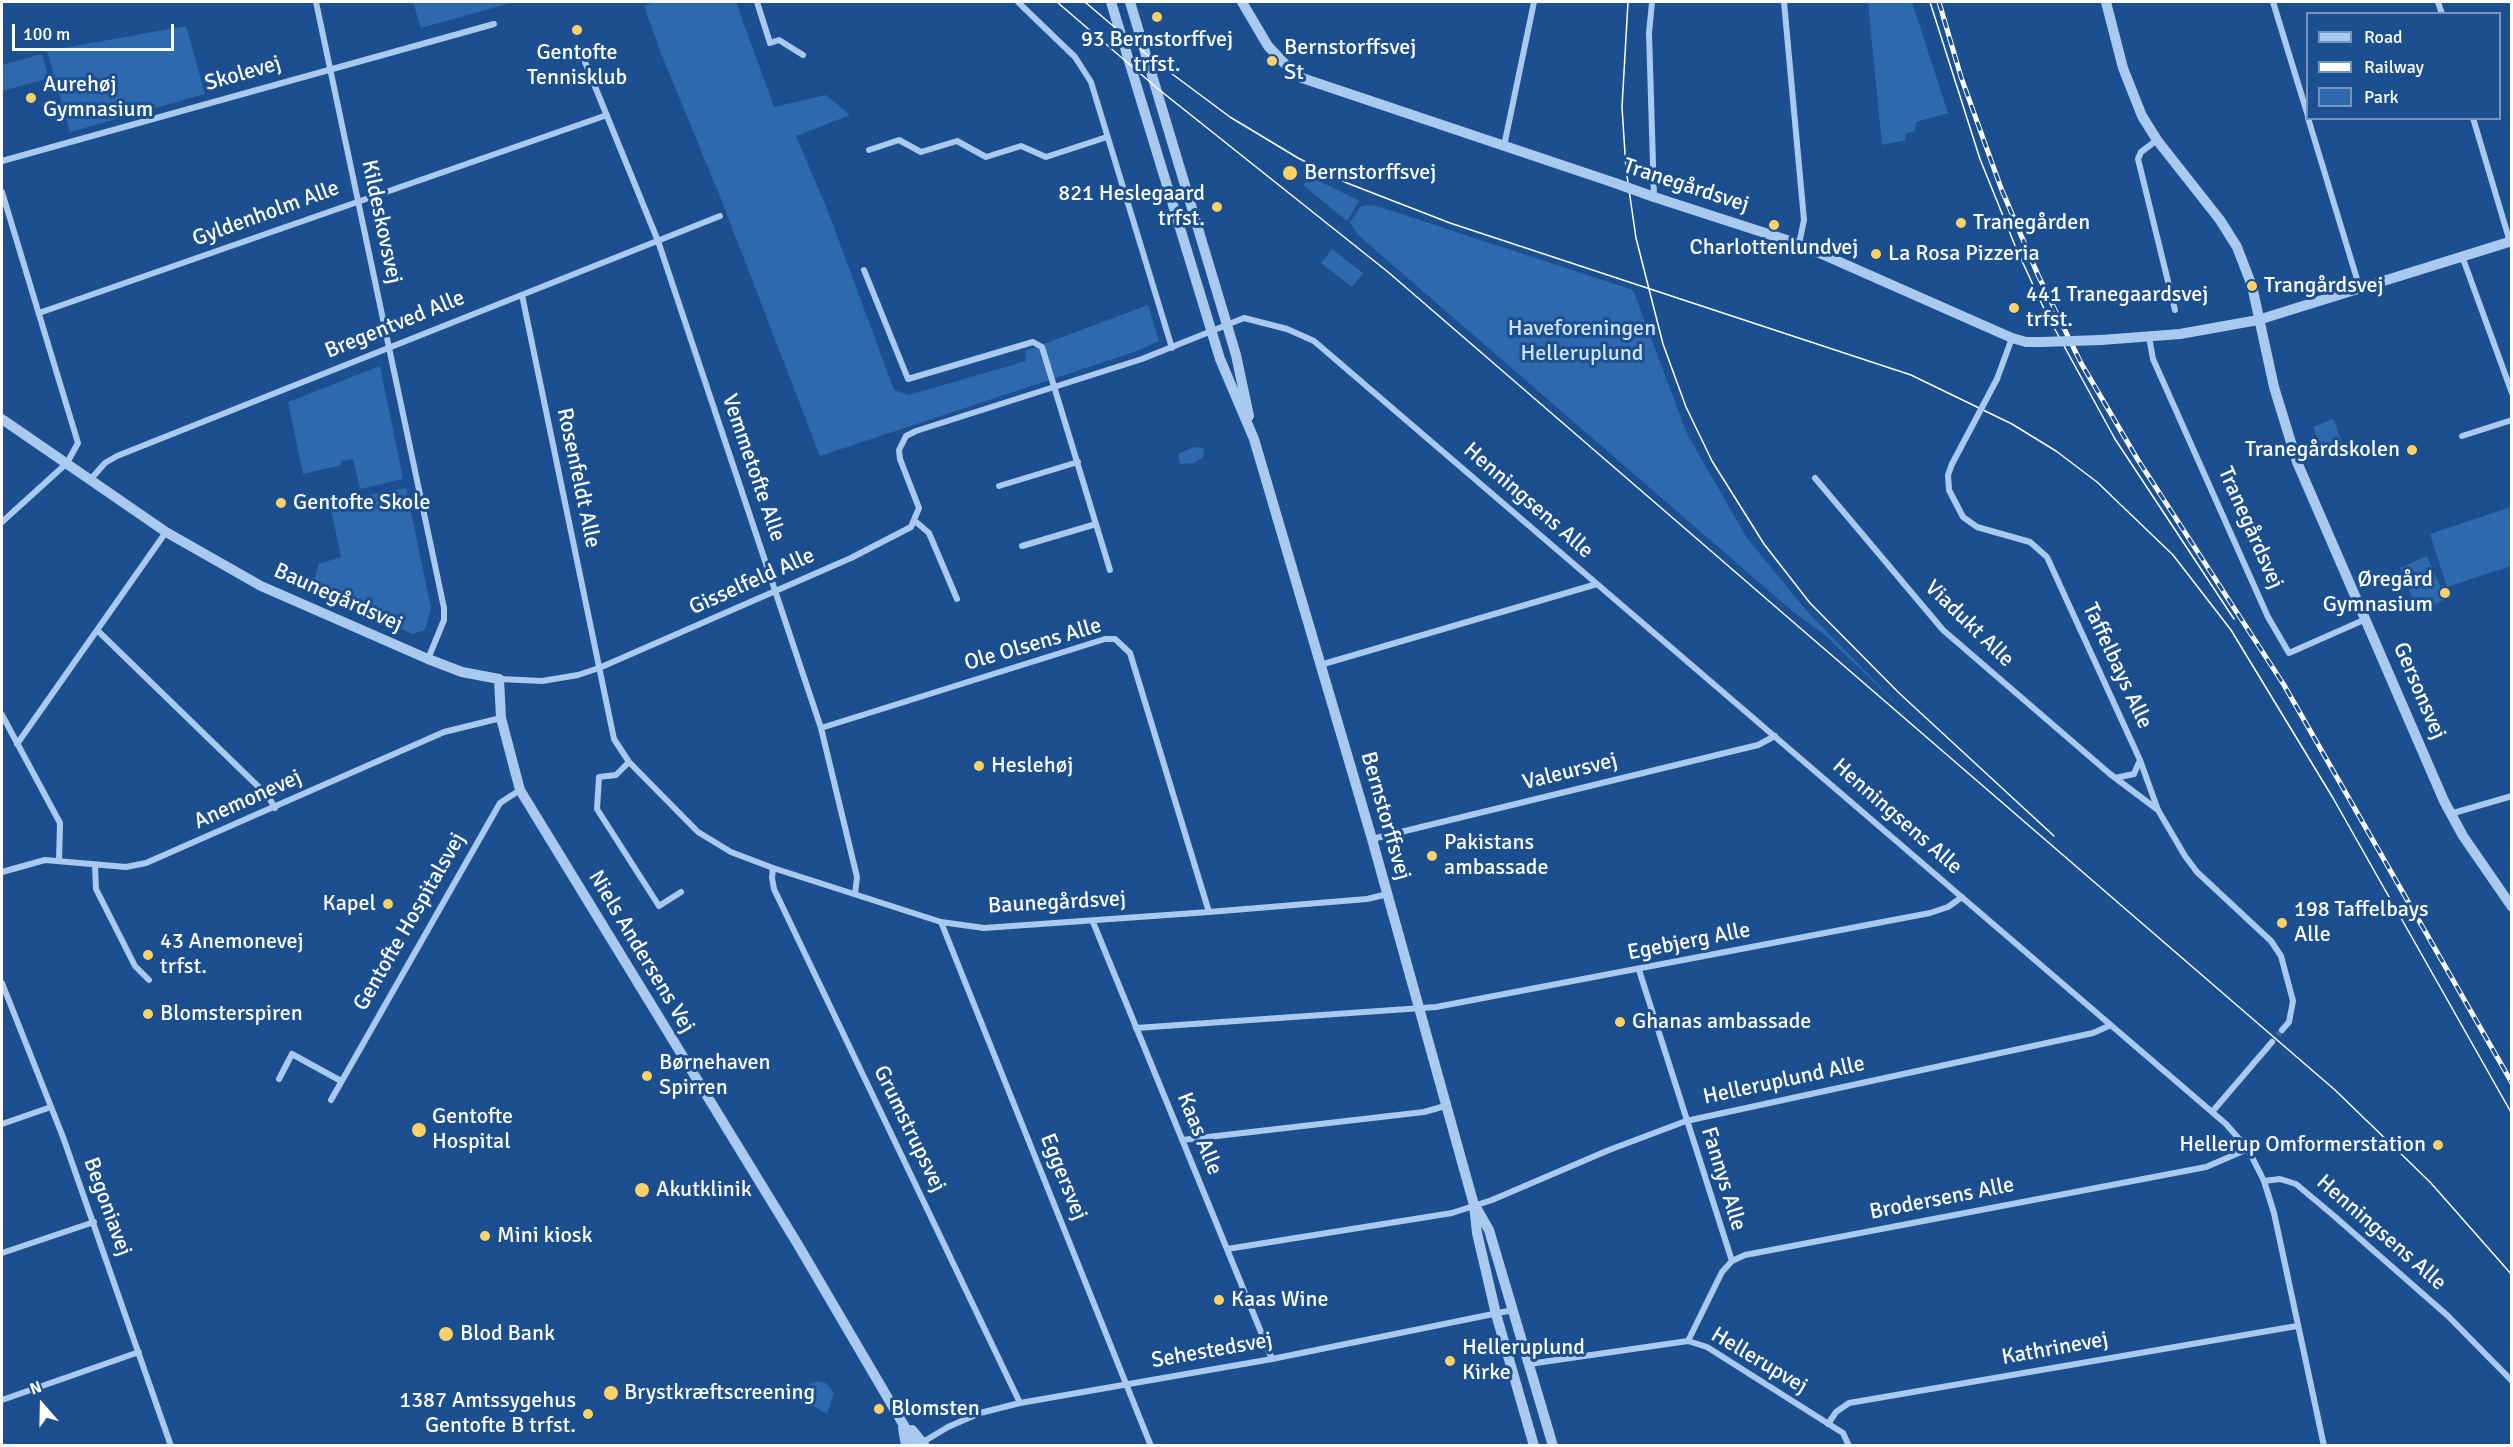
<!DOCTYPE html>
<html>
<head>
<meta charset="utf-8">
<style>
	body { margin:0 }
	#map { position:relative; width:2513px; height:1447px; overflow:hidden; background:#1b4f8f; font-family:Signika,sans-serif }
	canvas { display:block }
	.frame { position:absolute; inset:0; border:3px solid #fff; pointer-events:none }
	.legend { position:absolute; left:2306px; top:12px; width:195px; height:108px; box-sizing:border-box; background:#1b4f8f; border:2px solid #7695bc; margin:0; padding:8px 10px; list-style:none; font-size:18px; color:#fff }
	.legend li { display:flex; align-items:center; gap:12px; height:30px }
	.legend b { width:30px; border:2px solid #7695bc }
	.north { position:absolute; left:12px; top:1375px; width:60px; height:60px; -webkit-text-stroke:4px #1b4f8f; paint-order:stroke; rotate:340deg; font-size:16px; font-weight:700; line-height:24px; text-align:center; color:#fff }
	.north::after { content:''; display:block; margin:auto; width:21px; height:27px; background:#fff; clip-path:polygon(50% 0,100% 100%,50% 72%,0 100%) }
	.scale { position:absolute; left:12px; top:24px; width:162px; height:27px; box-sizing:border-box; border:3px solid #fff; border-top:0; padding-left:8px; font-size:18px; line-height:21px; white-space:nowrap; color:#fff; -webkit-text-stroke:4px #1b4f8f; paint-order:stroke }
</style>
</head>
<body>
<div id="map">
<canvas width="2513" height="1447"></canvas>
<div class="frame"></div>
<ul class="legend">
<li><b style="height:8px;background:#a9c9ee"></b>Road</li>
<li><b style="height:8px;background:#fff"></b>Railway</li>
<li><b style="height:16px;background:#2e69ad"></b>Park</li>
</ul>
<div class="north">N</div>
<div class="scale">100 m</div>
</div>
<script>
const ctx = document.querySelector('canvas').getContext('2d');
ctx.lineJoin = 'round';
function fillPath(path, color) { ctx.fillStyle = color; ctx.fill(path, 'evenodd'); }
const poly = rows => new Path2D(rows.map(r => 'M' + r).join(''));
function trace(path, color, width, dash) { ctx.strokeStyle = color; ctx.lineWidth = width; ctx.lineCap = dash ? 'butt' : 'round'; ctx.setLineDash(dash || []); ctx.stroke(path); }
function label(font, color, halo, rows, align = 'center') {
  ctx.font = font + ' Signika,sans-serif'; ctx.lineWidth = 6; ctx.setLineDash([]); ctx.textBaseline = 'middle'; ctx.strokeStyle = halo; ctx.fillStyle = color; for (const [text, x, y, turn = 0] of rows) {
    ctx.save(); ctx.translate(x, y); ctx.rotate((+turn || 0) * Math.PI / 180); ctx.textAlign = isNaN(turn) ? turn : align; if (halo) ctx.strokeText(text, 0, 0); ctx.fillText(text, 0, 0); ctx.restore();
  }
}
const green = poly([
	[413,2,514,2,421,28],
	[654,2,736,2,774,107,826,95,850,115,796,136,829,214,894,390,909,395,1026,361,1025,351,1148,305,1159,341,1137,351,820,456,719,194,660,51,644,6],
	[1868,2,1912,2,1948,113,1916,122,1915,131,1905,134,1906,140,1882,145],
	[186,26,205,94,70,132,47,51],
	[42,54,49,78,2,91,2,65],
	[1309,176,1359,201,1347,221,1303,185],
	[1366,205,1377,206,1633,290,1687,434,1747,538,1805,609,1901,708,1824,634,1792,611,1358,235,1350,223,1360,207],
	[1332,249,1363,273,1352,287,1321,263],
	[380,366,403,479,360,489,353,459,341,461,341,465,303,474,288,402],
	[2333,419,2345,449,2325,457,2313,427],
	[1194,447,1203,448,1204,456,1194,463,1180,464,1178,454],
	[406,488,431,608,425,630,413,634,311,591,319,564,341,557,330,505,332,502],
	[2511,507,2511,566,2447,587,2430,534],
	[2427,556,2446,599,2418,611,2400,568],
	[818,1381,826,1383,834,1393,827,1414,801,1399,810,1384]
]);
const minorTunnel = poly([
	[2272,1042,2282,1030]
]);
const minor = poly([
	[316,2,444,608,444,620,428,659],
	[757,2,770,43,779,40,803,55],
	[1018,2,1075,57,1091,82,1172,348],
	[1652,2,1649,33,1654,197],
	[1784,2,1804,220,1799,244],
	[2273,2,2308,116],
	[2438,2,2442,14],
	[585,62,658,241,821,728,857,877,855,894],
	[2308,118,2360,289],
	[2473,118,2510,242],
	[2157,140,2141,152,2138,159,2175,310],
	[1504,146,1534,2],
	[869,150,899,140,921,152,957,141,986,157,1021,146,1046,157,1107,137],
	[2,161,494,24],
	[2,192,78,443,67,463,2,522],
	[2462,256,2512,393],
	[864,270,908,379,1033,342,1042,347,1110,570],
	[522,295,614,739,629,762,698,832,731,852,773,868,941,922,984,928,1209,912,1367,899,1388,894],
	[39,313,607,115],
	[2149,337,2153,359,2268,617,2289,653,2366,619],
	[1997,379,2012,338],
	[2462,436,2512,420],
	[1952,464,1948,475,1949,490,1963,517,1977,527,2030,542,2047,557,2140,760,2158,810,2185,856,2197,872,2271,941,2281,956,2293,1001,2289,1022,2282,1030],
	[1815,478,1943,630,2110,774,2158,810],
	[90,480,105,463,117,456,720,216],
	[999,486,1078,462],
	[915,521,929,533,957,599],
	[1022,546,1096,524],
	[97,630,268,796,275,808],
	[1320,665,1597,584],
	[499,679,542,681,578,675,599,668,851,558,911,527,919,508,900,459,899,450,906,436,916,431,1142,359,1244,318,1287,329,1314,341,2226,1124,2248,1149,2264,1181,2280,1179,2296,1184,2333,1215,2448,1316,2512,1381],
	[2,715,60,823,59,861],
	[821,728,1105,639,1115,639,1130,653,1209,912],
	[17,744,166,532],
	[629,762,616,775,599,777,597,809,659,906,681,892],
	[2115,778,2134,774,2140,760],
	[2450,814,2512,796],
	[1372,839,1758,745,1775,736],
	[95,865,96,889,135,966,149,980],
	[773,868,772,878,774,889,1020,1403],
	[2,872,45,860,126,867,146,863,444,732,501,718],
	[941,922,1151,1446],
	[1093,922,1272,1359],
	[1639,970,1732,1261],
	[2,983,63,1137,171,1446],
	[1136,1028,1436,1007,1930,913,1948,907,1962,897],
	[279,1079,292,1054,341,1081],
	[331,1100,500,803,520,790],
	[2212,1112,2272,1042],
	[2,1124,51,1107],
	[1182,1140,1424,1112,1445,1106],
	[2264,1181,2274,1213,2324,1446],
	[1227,1249,1452,1213,1492,1200,1609,1150,1686,1121,2093,1033,2111,1025],
	[2,1253,94,1222],
	[1688,1341,1722,1272,1732,1261,1745,1255,2206,1167,2248,1149],
	[1529,1364,1688,1341,1707,1347,1843,1433,1849,1446],
	[2,1400,139,1352],
	[1828,1424,1836,1412,1849,1403,2297,1326],
	[923,1442,948,1427,980,1413,1020,1403,1272,1359,1513,1310]
]);
const tertiary = poly([
	[1111,2,1220,359,1254,439,1372,839,1474,1205,1477,1233,1496,1314,1534,1446],
	[1130,2,1236,355,1249,416],
	[1242,2,1268,46,1285,64,1302,78,1615,183],
	[2106,2,2123,68,2142,116,2157,140,2220,220,2237,247,2252,286,2274,387,2297,462,2444,801,2463,836,2512,907],
	[1654,197,1799,244,2012,338,2026,342,2042,342],
	[2101,340,2180,334,2258,320,2512,241],
	[2,419,166,532,261,586,428,659,462,672,499,679,501,718,520,790,797,1243,916,1446],
	[1477,1209,1489,1230,1553,1446],
	[903,1428,906,1446],
	[912,1430,925,1446]
]);
const tram = poly([
	[1057,2,1157,88,1388,272,2335,1090,2430,1182,2512,1275],
	[1085,2,1152,59,1230,117,1298,158,1347,183,1450,223,1911,375,2012,424,2056,451,2097,482,2173,555,2231,630,2333,798,2512,1114],
	[1628,2,1622,107,1626,169,1636,238,1663,344,1686,407,1712,461,1764,544,1810,603,1899,693,2054,836],
	[1930,2,1980,159,2016,248,2046,313,2115,439,2234,619]
]);
const rail = poly([
	[1939,2,1961,77,2001,188,2038,275,2081,363,2138,460,2284,685,2512,1083]
]);
const minorBridge = poly([
	[1952,464,1997,379]
]);
const tertiaryBridge = poly([
	[1615,183,1654,197],
	[2042,342,2101,340]
]);
const markers = [
	[1157,17,6,"#ffd166"],
	[577,30,6,"#ffd166"],
	[1272,61,6,"#ffd166"],
	[31,98,6,"#ffd166"],
	[1290,173,8,"#ffd166"],
	[1217,207,6,"#ffd166"],
	[1961,223,6,"#ffd166"],
	[1774,225,6,"#ffd166"],
	[1876,254,6,"#ffd166"],
	[2252,286,6,"#ffd166"],
	[2014,308,6,"#ffd166"],
	[2412,450,6,"#ffd166"],
	[281,503,6,"#ffd166"],
	[2445,593,6,"#ffd166"],
	[979,766,6,"#ffd166"],
	[1432,856,6,"#ffd166"],
	[388,904,6,"#ffd166"],
	[2282,923,6,"#ffd166"],
	[148,955,6,"#ffd166"],
	[148,1014,6,"#ffd166"],
	[1620,1022,6,"#ffd166"],
	[647,1076,6,"#ffd166"],
	[419,1130,8,"#ffd166"],
	[2438,1145,6,"#ffd166"],
	[642,1190,8,"#ffd166"],
	[485,1236,6,"#ffd166"],
	[1219,1300,6,"#ffd166"],
	[446,1334,8,"#ffd166"],
	[1450,1361,6,"#ffd166"],
	[611,1393,8,"#ffd166"],
	[879,1409,6,"#ffd166"],
	[588,1414,6,"#ffd166"]
];
const poiNames = [
	["93 Bernstorffvej",1157,40,"center"],
	["trfst.",1157,65,"center"],
	["Bernstorffsvej",1284,48],
	["St",1284,73],
	["Gentofte",577,53,"center"],
	["Tennisklub",577,78,"center"],
	["Aurehøj",43,85],
	["Gymnasium",43,110],
	["Bernstorffsvej",1304,173],
	["821 Heslegaard",1205,194,"right"],
	["trfst.",1205,219,"right"],
	["Tranegården",1973,223],
	["Charlottenlundvej",1774,248,"center"],
	["La Rosa Pizzeria",1888,254],
	["Trangårdsvej",2264,286],
	["441 Tranegaardsvej",2026,295],
	["trfst.",2026,320],
	["Tranegårdskolen",2400,450,"right"],
	["Gentofte Skole",293,503],
	["Øregård",2433,580,"right"],
	["Gymnasium",2433,605,"right"],
	["Heslehøj",991,766],
	["Pakistans",1444,843],
	["ambassade",1444,868],
	["Kapel",376,904,"right"],
	["198 Taffelbays",2294,910],
	["Alle",2294,935],
	["43 Anemonevej",160,942],
	["trfst.",160,967],
	["Blomsterspiren",160,1014],
	["Ghanas ambassade",1632,1022],
	["Børnehaven",659,1063],
	["Spirren",659,1088],
	["Gentofte",432,1117],
	["Hospital",432,1142],
	["Hellerup Omformerstation",2426,1145,"right"],
	["Akutklinik",656,1190],
	["Mini kiosk",497,1236],
	["Kaas Wine",1231,1300],
	["Blod Bank",460,1334],
	["Helleruplund",1462,1348],
	["Kirke",1462,1373],
	["Brystkræftscreening",624,1393],
	["1387 Amtssygehus",576,1401,"right"],
	["Gentofte B trfst.",576,1426,"right"],
	["Blomsten",891,1409]
];
const streetNames = [
	["Skolevej",243,74,-16],
	["Tranegårdsvej",1686,186,18],
	["Gyldenholm Alle",266,214,-20],
	["Kildeskovsvej",381,222,78],
	["Bregentved Alle",395,325,-22],
	["Vemmetofte Alle",753,468,71],
	["Rosenfeldt Alle",578,478,78],
	["Henningsens Alle",1528,501,41],
	["Tranegårdsvej",2250,528,66],
	["Gisselfeld Alle",752,582,-24],
	["Baunegårdsvej",338,598,24],
	["Viadukt Alle",1969,624,44],
	["Ole Olsens Alle",1033,645,-16],
	["Taffelbays Alle",2117,666,65],
	["Gersonsvej",2419,691,67],
	["Valeursvej",1570,772,-14],
	["Anemonevej",248,800,-24],
	["Bernstorffsvej",1385,816,74],
	["Henningsens Alle",1897,817,41],
	["Baunegårdsvej",1057,903,-3],
	["Gentofte Hospitalsvej",410,922,-60],
	["Egebjerg Alle",1689,942,-11],
	["Niels Andersens Vej",641,952,59],
	["Helleruplund Alle",1784,1081,-12],
	["Grumstrupsvej",909,1129,64],
	["Kaas Alle",1199,1134,68],
	["Eggersvej",1063,1177,68],
	["Fannys Alle",1723,1179,73],
	["Brodersens Alle",1942,1199,-11],
	["Begoniavej",107,1207,70],
	["Henningsens Alle",2381,1233,41],
	["Kathrinevej",2055,1349,-10],
	["Sehestedsvej",1212,1351,-10],
	["Hellerupvej",1759,1361,31]
];
const parkNames = [
	["Haveforeningen",1582,329],
	["Helleruplund",1582,354]
];
fillPath(green, '#2e69ad');
trace(minorTunnel, '#3d69a0', 6, [6, 3]);
trace(minor, '#a9c9ee', 6);
trace(tertiary, '#a9c9ee', 10);
trace(tram, '#fff', 1.5);
trace(rail, '#fff', 5);
trace(rail, '#1b4f8f', 3, [9]);
trace(minorBridge, '#a9c9ee', 6);
trace(tertiaryBridge, '#a9c9ee', 10);
for (const [x, y, r, color] of markers) { const dot = new Path2D(); dot.arc(x, y, r, 0, 2 * Math.PI); ctx.fillStyle = color; ctx.fill(dot); trace(dot, '#1b4f8f', 2); }
label('22px', '#fff', '#1b4f8f', poiNames, 'left');
label('22px', '#fff', '#1b4f8f', streetNames);
label('22px', '#cfe3fa', '#1b4f8f', parkNames);
</script>
</body>
</html>
